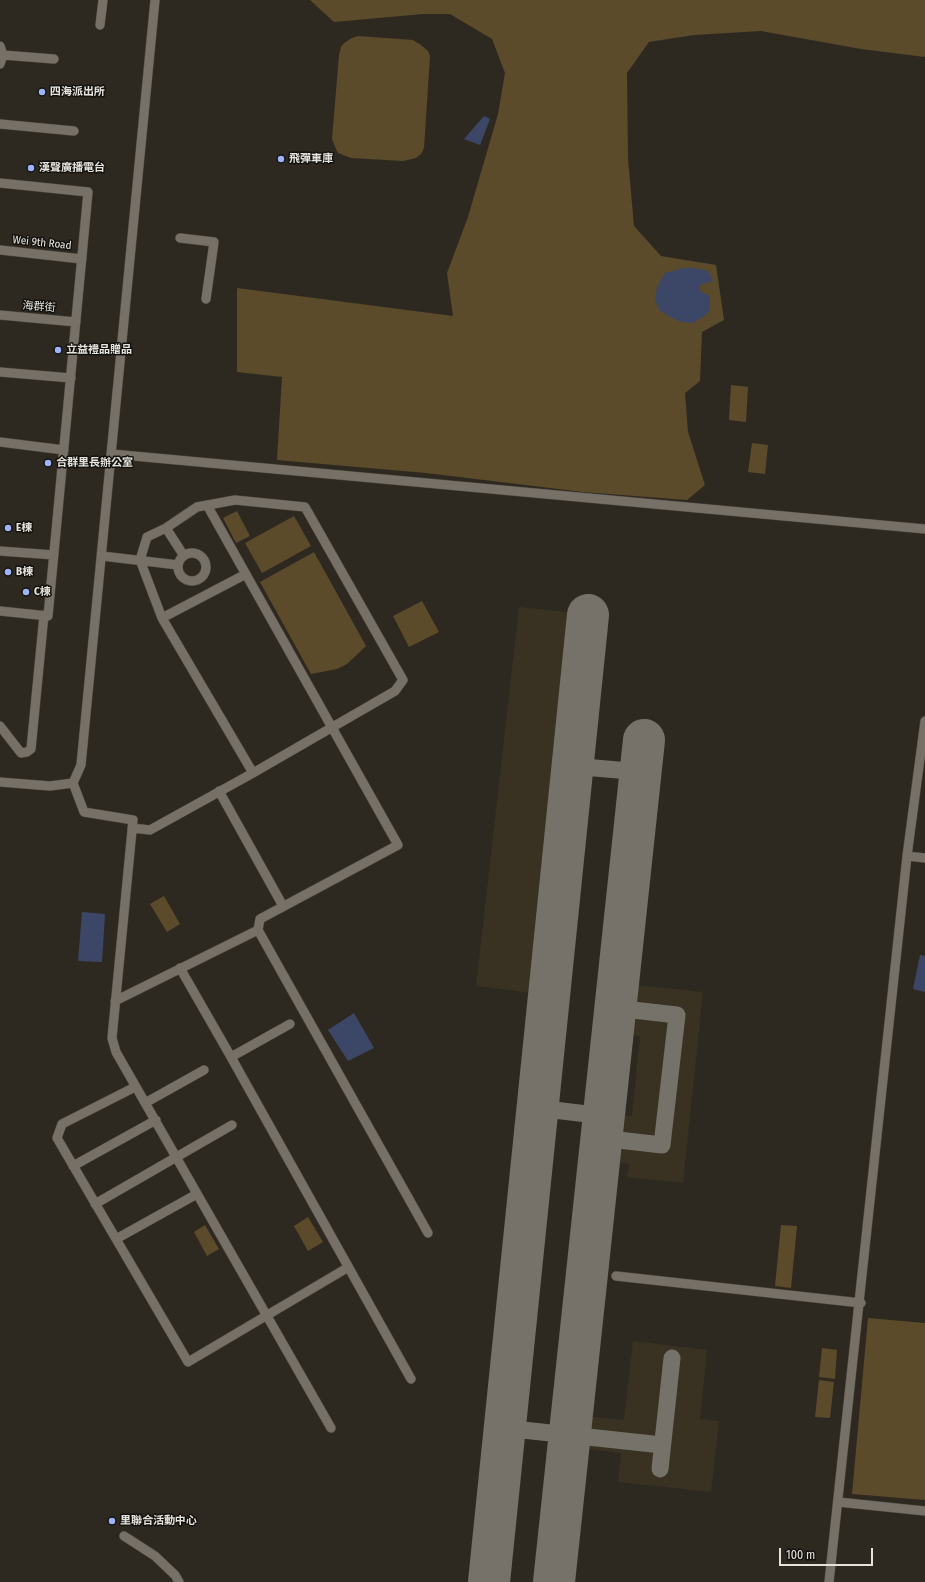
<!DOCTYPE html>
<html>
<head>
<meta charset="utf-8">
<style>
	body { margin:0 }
	#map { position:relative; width:925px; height:1582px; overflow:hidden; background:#2e2920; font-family:"Fira Sans Condensed",sans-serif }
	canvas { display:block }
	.scale { position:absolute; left:779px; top:1548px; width:94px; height:18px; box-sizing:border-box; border:2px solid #e5e2dc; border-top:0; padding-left:5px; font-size:12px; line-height:14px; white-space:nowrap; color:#e5e2dc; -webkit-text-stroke:3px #14120e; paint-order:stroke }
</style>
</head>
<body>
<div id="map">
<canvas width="925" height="1582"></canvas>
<div class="scale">100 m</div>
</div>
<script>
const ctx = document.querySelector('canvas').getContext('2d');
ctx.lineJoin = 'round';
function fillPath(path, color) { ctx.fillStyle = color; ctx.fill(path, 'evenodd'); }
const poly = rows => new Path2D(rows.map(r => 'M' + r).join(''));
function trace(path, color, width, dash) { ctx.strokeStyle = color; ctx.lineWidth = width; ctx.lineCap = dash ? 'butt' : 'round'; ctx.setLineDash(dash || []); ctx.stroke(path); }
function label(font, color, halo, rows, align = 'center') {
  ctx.font = font + ' "Fira Sans Condensed","Noto Sans TC",sans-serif'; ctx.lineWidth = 3; ctx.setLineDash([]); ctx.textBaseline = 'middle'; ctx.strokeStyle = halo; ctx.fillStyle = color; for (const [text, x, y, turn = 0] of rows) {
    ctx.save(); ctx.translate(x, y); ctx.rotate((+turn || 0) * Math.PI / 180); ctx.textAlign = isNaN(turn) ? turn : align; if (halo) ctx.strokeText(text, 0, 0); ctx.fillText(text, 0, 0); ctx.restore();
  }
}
const built = poly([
	[519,607,585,614,542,994,476,986],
	[618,983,703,992,683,1183,627,1177,629,1164,599,1160,604,1114,632,1116,640,1036,613,1032],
	[633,1341,707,1350,700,1419,719,1421,711,1492,618,1482,621,1453,581,1448,585,1416,624,1420]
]);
const green = poly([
	[310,0,925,0,925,57,861,49,761,31,694,35,649,42,627,73,628,159,634,226,661,256,716,265,724,320,702,332,700,381,685,393,688,432,705,485,687,500,583,492,426,473,277,460,282,377,237,372,237,288,453,316,447,273,468,217,498,114,505,73,492,39,450,14,423,14,334,22],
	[358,36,413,40,421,45,428,51,430,56,424,148,421,154,416,158,403,161,351,158,338,153,336,149,332,139,339,55,341,47,344,43,352,38],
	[731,385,748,387,746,422,729,420],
	[752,443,768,445,765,474,748,472],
	[237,511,250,536,236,543,223,518],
	[294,516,311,546,262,573,245,543],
	[314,552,366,646,347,664,337,669,311,674,260,582],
	[422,601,439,632,409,647,393,616],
	[164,896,180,924,167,932,150,904],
	[308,1217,323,1242,308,1251,294,1226],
	[205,1225,219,1249,207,1256,194,1232],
	[781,1225,797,1226,791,1288,775,1286],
	[868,1318,925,1323,925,1500,852,1494],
	[822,1348,837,1350,835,1379,819,1377],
	[819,1380,834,1382,830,1418,815,1417]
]);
const water = poly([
	[484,116,490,119,480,145,464,139],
	[683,268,695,268,708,271,713,281,700,285,700,291,710,296,710,309,706,315,693,323,681,322,670,317,659,310,655,299,657,287,665,273],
	[82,912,105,914,102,962,78,961],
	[920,955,925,956,925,992,913,989],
	[354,1013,374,1048,348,1061,328,1030]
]);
const taxiway = poly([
	[572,766,641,772],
	[537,1108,604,1116],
	[601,1138,662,1145,677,1015,615,1008],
	[504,1428,662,1445],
	[660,1469,672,1358]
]);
const runway = poly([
	[489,1582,588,615],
	[554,1582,644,740]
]);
const minor = poly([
	[100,25,103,0],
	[0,46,3,55,0,64],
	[3,55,54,59],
	[0,124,74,131],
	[0,183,88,192,48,616,0,611],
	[180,238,214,242,206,299],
	[0,250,82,259],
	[0,315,76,322],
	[0,372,71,378],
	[0,442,64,450],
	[112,454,925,529],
	[166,528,184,556],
	[0,551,54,555],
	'178 567a14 14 0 1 1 28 0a14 14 0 1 1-28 0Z',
	[102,556,178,565],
	[162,618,246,574],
	[0,726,21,753,27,752,31,749,44,615],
	[0,782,50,786,73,783,81,765,155,0],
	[73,783,84,812,133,820,112,1038,116,1052,331,1428],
	[219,791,283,906],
	[132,828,150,830,253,773,395,691,403,680,305,507,235,500,197,507,166,528,147,537,140,560,162,618,253,773],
	[907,856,925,858],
	[258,930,428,1233],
	[180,968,231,1057,411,1379],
	[115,1001,258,930,260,919,398,845,207,505],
	[231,1057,290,1024],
	[135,1087,62,1124,57,1138,188,1362,347,1268],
	[145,1103,204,1070],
	[73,1166,156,1120],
	[95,1204,232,1125],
	[116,1239,197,1194],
	[616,1276,861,1303],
	[838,1502,925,1511],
	[124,1536,155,1556,175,1575,179,1582],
	[829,1582,907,856,925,721]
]);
const markers = [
	[42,92,4,"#9db4fd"],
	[281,159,4,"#9db4fd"],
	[31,168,4,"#9db4fd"],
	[58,350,4,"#9db4fd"],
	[48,463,4,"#9db4fd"],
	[8,528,4,"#9db4fd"],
	[8,572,4,"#9db4fd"],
	[26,592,4,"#9db4fd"],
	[112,1521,4,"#9db4fd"]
];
const poiNames = [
	["四海派出所",50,92],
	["飛彈車庫",289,159],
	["漢聲廣播電台",39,168],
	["立益禮品贈品",66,350],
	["合群里長辦公室",56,463],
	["E棟",16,528],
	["B棟",16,572],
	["C棟",34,592],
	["里聯合活動中心",120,1521]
];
const streetNames = [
	["Wei 9th Road",42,243,6],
	["海群街",39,307,5]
];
fillPath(built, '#393122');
fillPath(green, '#5c4b2b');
fillPath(water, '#3c4666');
trace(taxiway, '#76726a', 17);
trace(runway, '#76726a', 42);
trace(minor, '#4c4740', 10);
trace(minor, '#767066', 9);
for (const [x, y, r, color] of markers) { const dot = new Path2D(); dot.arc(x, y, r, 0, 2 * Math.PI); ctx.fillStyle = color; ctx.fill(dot); trace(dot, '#14120e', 1.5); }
label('bold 11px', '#e5e2dc', '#14120e', poiNames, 'left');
label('11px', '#e5e2dc', '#14120e', streetNames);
</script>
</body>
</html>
